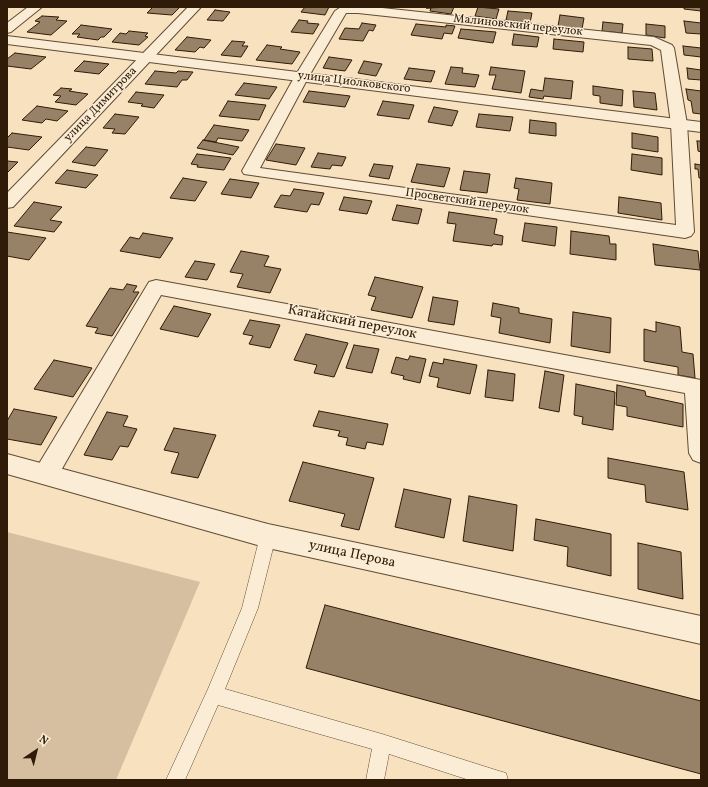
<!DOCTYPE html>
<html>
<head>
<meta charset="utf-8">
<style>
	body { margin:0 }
	#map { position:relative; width:708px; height:787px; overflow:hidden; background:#f8e1bf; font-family:Vollkorn,serif }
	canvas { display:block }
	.frame { position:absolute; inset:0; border:8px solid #2f1b07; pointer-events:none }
	.north { position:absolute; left:16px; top:731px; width:40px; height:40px; -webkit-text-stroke:3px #faecd5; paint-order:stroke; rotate:35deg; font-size:11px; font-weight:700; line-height:16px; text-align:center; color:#2f1b07 }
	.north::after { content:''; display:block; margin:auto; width:14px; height:18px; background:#2f1b07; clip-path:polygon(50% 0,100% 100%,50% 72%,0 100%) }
</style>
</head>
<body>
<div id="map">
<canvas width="708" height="787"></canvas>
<div class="frame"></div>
<div class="north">N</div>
</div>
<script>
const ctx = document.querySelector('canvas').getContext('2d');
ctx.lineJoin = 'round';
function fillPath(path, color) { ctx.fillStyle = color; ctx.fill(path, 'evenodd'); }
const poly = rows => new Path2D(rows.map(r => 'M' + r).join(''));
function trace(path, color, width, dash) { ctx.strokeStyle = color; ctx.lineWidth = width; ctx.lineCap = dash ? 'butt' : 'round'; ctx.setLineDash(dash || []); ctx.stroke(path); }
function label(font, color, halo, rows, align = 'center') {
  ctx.font = font + ' Vollkorn,serif'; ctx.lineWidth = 3; ctx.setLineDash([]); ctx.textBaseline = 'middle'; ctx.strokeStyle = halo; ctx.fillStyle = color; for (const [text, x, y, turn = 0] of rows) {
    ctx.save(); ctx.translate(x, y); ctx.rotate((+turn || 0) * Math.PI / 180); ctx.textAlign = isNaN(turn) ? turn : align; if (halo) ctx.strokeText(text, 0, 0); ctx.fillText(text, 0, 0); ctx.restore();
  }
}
const green = poly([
	[7,532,200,582,116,780,7,780]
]);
const building = poly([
	[153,7,180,7,172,15,147,13,153,7],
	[305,7,329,7,325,15,301,12,305,7],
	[454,7,451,14,430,11,431,8,426,8,454,7],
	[478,7,499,9,496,19,475,16,478,7],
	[684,7,701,7,701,11,684,9,684,7],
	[215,10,230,12,223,21,207,20,215,10],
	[508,11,532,13,530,23,506,20,508,11],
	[560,15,584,18,582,29,558,26,560,15],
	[42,16,59,17,56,20,67,21,51,35,27,32,40,22,35,21,42,16],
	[299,20,308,21,307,23,319,24,313,34,291,32,299,20],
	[684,21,701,23,701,34,686,33,684,21],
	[603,22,623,24,622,33,602,31,603,22],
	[362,23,376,25,373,31,369,30,363,41,339,39,345,28,359,29,362,23],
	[416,24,446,27,446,25,455,26,452,34,444,33,442,39,411,35,416,24],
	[646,24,665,26,665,38,646,35,646,24],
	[81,25,112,29,104,37,101,37,98,40,77,37,80,34,72,34,81,25],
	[461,29,496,32,493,43,458,38,461,29],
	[129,31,148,33,145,36,148,37,139,45,112,42,120,33,126,34,129,31],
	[514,34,539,37,537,47,512,45,514,34],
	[187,37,211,40,204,48,200,47,195,52,175,50,187,37],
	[554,39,584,42,583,52,553,49,554,39],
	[232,41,245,42,242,46,248,46,241,57,221,55,232,41],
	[267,45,282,47,280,49,300,52,292,64,256,60,267,45],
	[683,46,701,48,701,57,684,55,683,46],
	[628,47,652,49,653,61,628,59,628,47],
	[15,53,46,57,31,69,7,66,7,59,15,53],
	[329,57,352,60,345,71,323,68,329,57],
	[84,61,109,64,99,74,74,71,84,61],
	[364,61,382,64,376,76,358,73,364,61],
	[451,67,463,68,462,73,479,75,475,87,445,84,451,67],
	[491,67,525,71,521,93,492,89,496,75,489,75,491,67],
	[409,68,435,71,431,82,404,79,409,68],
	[687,68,701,70,701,80,688,79,687,68],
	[155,71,176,73,178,71,193,72,187,80,182,80,177,87,145,84,155,71],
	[545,78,573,81,571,99,544,96,543,99,529,97,531,89,543,91,545,78],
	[244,83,277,87,269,99,235,95,244,83],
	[593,86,623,90,622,106,600,103,600,96,593,95,593,86],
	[61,88,72,89,69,91,88,94,76,105,55,102,61,96,53,95,61,88],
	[686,89,701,91,701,114,693,113,691,101,688,100,686,89],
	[309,91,350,96,345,107,303,102,309,91],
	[633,91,655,93,657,110,634,107,633,91],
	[136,92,164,95,154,108,141,106,143,104,128,102,136,92],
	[228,101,266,105,259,120,219,116,228,101],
	[383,101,414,105,409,119,377,115,383,101],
	[37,106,68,111,57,121,46,119,42,123,22,120,37,106],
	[434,107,458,111,452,126,428,122,434,107],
	[115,114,139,117,125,134,112,133,115,129,103,128,115,114],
	[479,114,513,117,510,131,476,127,479,114],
	[530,120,556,123,556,136,529,133,530,120],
	[214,125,249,130,242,141,218,138,216,142,204,140,214,125],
	[12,133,42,137,29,150,7,147,7,138,12,133],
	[632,133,658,137,658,152,632,148,632,133],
	[203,140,239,147,233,155,197,148,203,140],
	[697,141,701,141,701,152,698,151,697,141],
	[276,144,305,148,296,165,266,160,276,144],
	[86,147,108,150,95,166,72,162,86,147],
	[318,153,346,157,342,166,332,165,330,169,311,167,318,153],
	[197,154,231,158,224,170,197,167,198,165,191,164,197,154],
	[632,154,662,158,662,175,631,170,632,154],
	[7,161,18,162,7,173,7,161],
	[374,164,393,166,389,179,369,176,374,164],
	[417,164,450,168,444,187,411,182,417,164],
	[695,164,701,165,701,178,699,178,698,169,695,169,695,164],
	[67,170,98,175,86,188,55,183,67,170],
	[464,171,490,174,487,193,460,190,464,171],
	[183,178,207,182,195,201,170,198,183,178],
	[516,178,552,183,550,204,517,200,519,189,514,188,516,178],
	[230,179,259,183,251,198,221,194,230,179],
	[294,189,324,193,319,205,311,204,307,212,274,207,281,195,290,196,294,189],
	[344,197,372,201,367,214,339,210,344,197],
	[619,197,661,203,662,220,618,213,619,197],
	[34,202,62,207,50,220,62,222,54,232,14,226,34,202],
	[397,205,422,209,418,224,392,220,397,205],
	[449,212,497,219,494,234,503,236,502,245,493,244,492,246,453,241,456,224,447,223,449,212],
	[525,223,557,227,555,246,522,241,525,223],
	[571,231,609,236,610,244,616,244,616,260,570,254,571,231],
	[7,232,46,238,29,260,7,256,7,232],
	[143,233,173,238,160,258,120,251,130,237,139,239,143,233],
	[653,244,698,251,700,270,655,265,653,244],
	[241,251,269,256,264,266,281,269,270,293,237,287,243,274,230,272,241,251],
	[195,261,215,264,207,280,185,277,195,261],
	[375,277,423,287,412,318,371,310,376,297,368,295,375,277],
	[127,284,137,286,133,292,139,292,112,336,95,333,98,328,86,326,110,288,123,290,127,284],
	[433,297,458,301,454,325,428,321,433,297],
	[493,303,519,308,519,313,552,319,550,343,499,333,501,318,491,316,493,303],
	[174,306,211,314,198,337,160,329,174,306],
	[573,312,611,318,610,353,571,346,573,312],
	[250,320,280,325,270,348,249,344,253,336,243,334,250,320],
	[656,322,680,327,682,352,693,354,695,378,678,375,678,367,644,361,644,329,656,332,656,322],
	[306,334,348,343,334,377,314,373,317,365,294,360,306,334],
	[354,345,379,349,372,373,346,368,354,345],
	[410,356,426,359,420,383,403,379,404,376,391,373,396,357,408,360,410,356],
	[444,359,477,365,470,394,437,387,439,378,429,376,433,362,443,364,444,359],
	[54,360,92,368,73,397,34,389,54,360],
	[488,370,515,374,513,401,485,397,488,370],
	[545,371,564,375,559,412,539,408,545,371],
	[576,384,615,392,613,430,582,424,583,417,574,415,576,384],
	[617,385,645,391,646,396,683,404,683,427,627,416,627,407,616,405,617,385],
	[14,409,57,417,41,445,7,439,7,421,14,409],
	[319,411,388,424,383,445,367,442,365,449,346,445,348,438,338,436,340,431,313,426,319,411],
	[107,412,128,416,123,426,137,429,128,447,120,446,112,460,84,455,107,412],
	[174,428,216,435,198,478,171,473,179,453,164,450,174,428],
	[608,458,684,472,688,510,646,502,645,485,608,478,608,458],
	[303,462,374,478,359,530,341,526,345,514,289,501,303,462],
	[404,489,451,499,444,538,395,527,404,489],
	[469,496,517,505,513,551,463,541,469,496],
	[536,519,611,534,611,576,567,566,568,547,534,540,536,519],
	[638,543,681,552,683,599,638,589,638,543],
	[325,605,701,701,701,774,306,668,325,605]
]);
const service = poly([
	[268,529,273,531,276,536,258,608,225,689,382,734,499,771,506,773,508,780,469,780,389,754,384,780,366,780,372,749,218,705,185,780,166,780,208,689,242,608,260,536,263,531,268,529]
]);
const minor = poly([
	[28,7,42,7,11,32,7,33,7,23,28,7],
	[188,7,201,7,13,207,7,208,7,193,188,7],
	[341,7,373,7,654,37,672,45,674,48,687,124,694,232,691,236,685,238,244,174,242,171,295,76,335,11,341,7],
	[346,13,358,13,651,45,661,50,671,124,676,225,260,168,309,76,346,13],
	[156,280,701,380,701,463,693,460,689,453,685,393,161,295,55,481,46,484,37,481,34,474,37,467,149,282,156,280]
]);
const tertiary = poly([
	[7,36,701,122,701,132,7,44,7,36],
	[7,454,268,524,701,616,701,644,268,548,7,474,7,454]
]);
const farStreetnames = [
	["Малиновский переулок",518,26,6],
	["улица Циолковского",354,83,7],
	["улица Димитрова",101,105,-46],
	["Просветский переулок",467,202,8]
];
const streetNames = [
	["Катайский переулок",352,323,11],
	["улица Перова",352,555,12]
];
fillPath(green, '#d6bfa0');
fillPath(building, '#988267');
trace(building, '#2f1b07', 1);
trace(service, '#614c35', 1);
trace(minor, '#614c35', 2);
trace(tertiary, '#614c35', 2);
fillPath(service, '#faecd5');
fillPath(minor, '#faecd5');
fillPath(tertiary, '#faecd5');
label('12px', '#2f1b07', '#faecd5', farStreetnames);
label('14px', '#2f1b07', '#faecd5', streetNames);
</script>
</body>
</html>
